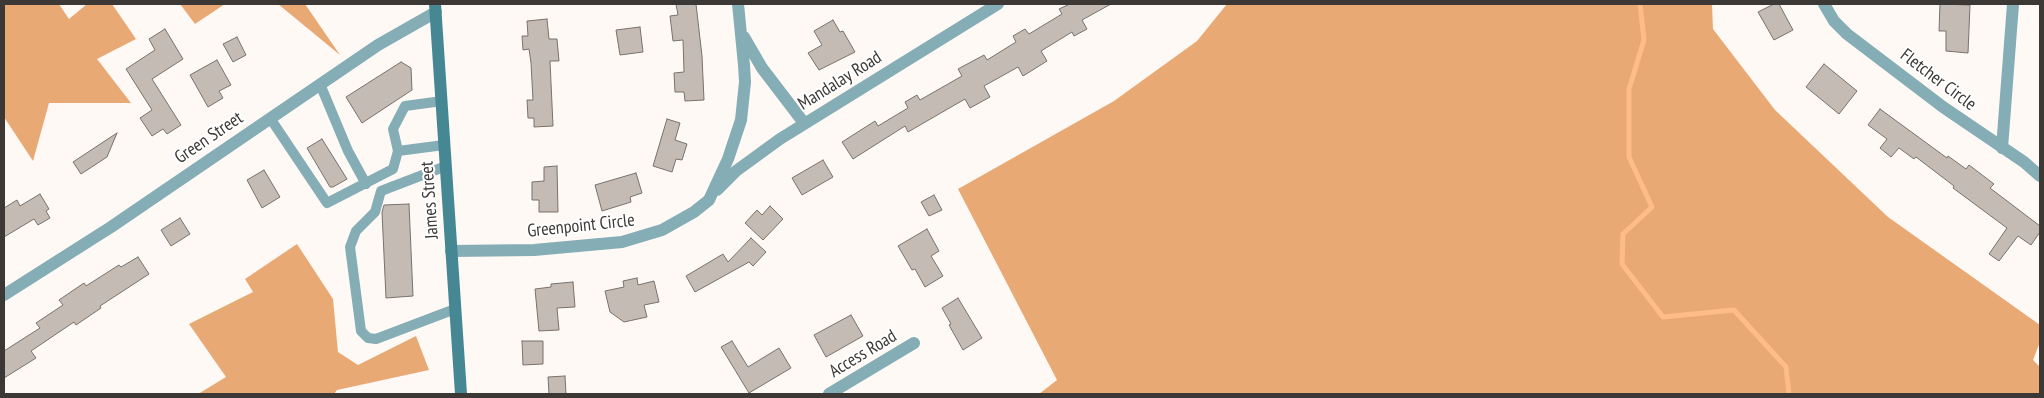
<!DOCTYPE html>
<html>
<head>
<meta charset="utf-8">
<style>
	body { margin:0 }
	#map { position:relative; width:2044px; height:398px; overflow:hidden; background:#fff9f5; font-family:"PT Sans Narrow",sans-serif }
	canvas { display:block }
	.frame { position:absolute; inset:0; border:5px solid #3c3836; pointer-events:none }
</style>
</head>
<body>
<div id="map">
<canvas width="2044" height="398"></canvas>
<div class="frame"></div>
</div>
<script>
const ctx = document.querySelector('canvas').getContext('2d');
ctx.lineJoin = 'round';
function fillPath(path, color) { ctx.fillStyle = color; ctx.fill(path, 'evenodd'); }
const poly = rows => new Path2D(rows.map(r => 'M' + r).join(''));
function trace(path, color, width, dash) { ctx.strokeStyle = color; ctx.lineWidth = width; ctx.lineCap = dash ? 'butt' : 'round'; ctx.setLineDash(dash || []); ctx.stroke(path); }
function label(font, color, halo, rows, align = 'center') {
  ctx.font = font + ' "PT Sans Narrow",sans-serif'; ctx.lineWidth = 4; ctx.setLineDash([]); ctx.textBaseline = 'middle'; ctx.strokeStyle = halo; ctx.fillStyle = color; for (const [text, x, y, turn = 0] of rows) {
    ctx.save(); ctx.translate(x, y); ctx.rotate((+turn || 0) * Math.PI / 180); ctx.textAlign = isNaN(turn) ? turn : align; if (halo) ctx.strokeText(text, 0, 0); ctx.fillText(text, 0, 0); ctx.restore();
  }
}
const forest = poly([
	[4,4,59,4,69,19,87,4,112,4,136,39,97,59,131,103,49,103,33,161,4,117],
	[180,4,225,4,195,24],
	[278,4,305,4,340,55],
	[1227,4,1712,4,1713,29,1775,110,1888,217,2040,325,2040,342,2033,360,2040,367,2040,394,1039,394,1057,380,958,189,1114,101,1197,41],
	[297,244,333,299,338,352,358,365,416,336,429,370,337,390,334,394,198,394,226,377,189,324,253,292,245,279]
]);
const stream = poly([
	[1640,4,1644,40,1629,89,1629,157,1652,207,1623,234,1622,264,1663,317,1734,310,1786,367,1789,394]
]);
const building = poly([
	[676,4,696,4,702,56,704,100,685,101,684,92,675,92,674,73,684,72,683,40,673,41,670,16,678,15,676,4],
	[1070,4,1111,4,1082,20,1087,29,1074,36,1072,32,1041,51,1047,61,1023,76,1018,67,984,86,990,97,970,108,965,99,908,132,905,126,853,159,842,142,875,121,878,126,908,108,905,102,917,95,920,100,962,76,958,69,984,55,987,60,1016,42,1013,36,1025,29,1029,34,1062,14,1059,9,1070,4],
	[1774,4,1779,4,1793,30,1774,40,1758,12,1774,4],
	[1940,4,1970,5,1968,53,1946,51,1946,31,1939,31,1940,4],
	[547,19,549,39,557,39,559,61,550,61,553,126,534,127,534,118,528,118,527,100,533,100,531,63,529,49,523,50,522,36,528,36,527,21,547,19],
	[833,20,840,32,843,31,855,52,819,70,808,53,822,45,814,31,833,20],
	[640,27,643,52,620,55,616,30,640,27],
	[165,29,183,59,152,79,181,125,167,134,163,129,152,136,140,118,152,110,126,69,155,50,149,39,165,29],
	[237,37,246,55,233,62,223,44,237,37],
	[217,60,231,85,219,91,223,98,208,107,190,75,217,60],
	[401,62,411,68,412,90,362,123,346,97,401,62],
	[1824,64,1857,91,1839,114,1806,87,1824,64],
	[1880,109,1947,158,1948,156,1966,169,1969,165,1994,184,1990,188,2040,226,2040,232,2031,245,2018,236,1999,261,1989,254,2007,228,1953,188,1954,186,1916,157,1914,159,1899,148,1891,157,1880,148,1887,139,1868,125,1880,109],
	[667,119,680,123,675,140,687,144,682,160,676,159,672,172,653,166,667,119],
	[117,133,107,157,81,174,73,162,117,133],
	[322,139,347,179,333,187,330,187,307,148,322,139],
	[823,160,833,177,802,195,792,178,823,160],
	[557,166,558,212,539,212,539,200,532,200,532,182,544,181,544,167,557,166],
	[264,170,280,197,262,208,247,180,264,170],
	[636,173,642,193,630,197,631,202,602,211,595,185,636,173],
	[40,194,49,209,46,211,50,218,38,225,34,219,4,237,4,208,17,200,20,206,40,194],
	[934,195,942,210,929,216,921,202,934,195],
	[409,204,413,296,386,298,382,212,384,205,409,204],
	[770,206,783,219,763,240,745,223,757,210,762,215,770,206],
	[180,218,190,234,171,246,161,230,180,218],
	[927,229,939,251,931,256,943,276,925,287,915,269,912,270,898,246,927,229],
	[751,238,766,252,753,266,749,262,695,292,686,276,723,254,728,262,751,238],
	[138,257,149,274,100,306,101,308,76,325,74,322,31,351,36,358,4,378,4,351,40,328,36,323,63,305,59,300,84,283,86,286,119,265,121,267,138,257],
	[637,278,638,285,654,281,659,302,644,305,647,317,624,322,610,312,605,291,624,287,623,281,637,278],
	[573,282,575,307,557,308,559,330,539,331,535,289,551,287,551,284,573,282],
	[958,298,982,338,963,350,949,325,951,324,942,308,958,298],
	[851,315,863,336,826,357,814,335,851,315],
	[522,341,543,341,543,364,523,365,522,341],
	[732,341,748,367,779,348,791,368,749,393,721,347,732,341],
	[565,376,566,394,549,394,548,377,565,376]
]);
const lane = poly([
	[320,84,348,151,366,184],
	[442,101,405,106,393,129,398,151,444,145],
	[270,118,327,203,393,169,398,151],
	[446,166,381,191,375,212,356,231,350,247,361,331,368,338,376,339,455,309]
]);
const street = poly([
	[1824,4,1834,21,1847,34,1943,107,2024,162,2040,176],
	[744,37,762,68,804,123],
	[2002,148,2013,4],
	[717,190,736,171,780,139,998,4],
	[451,251,534,250,622,242,662,230,694,212,709,200,728,159,741,120,745,82,744,65,738,4],
	[4,295,111,227,378,45,436,12],
	[829,394,914,343]
]);
const secondary = poly([
	[435,4,461,394]
]);
const streetNames = [
	["Fletcher Circle",1938,80,37],
	["Mandalay Road",840,81,-32],
	["Green Street",209,138,-34],
	["James Street",430,200,-94],
	["Greenpoint Circle",581,226,-6],
	["Access Road",863,354,-31]
];
fillPath(forest, '#e9a975');
trace(stream, '#febc88', 5);
fillPath(building, '#c4bbb4');
trace(building, '#79716b', 1);
trace(lane, '#84adb5', 10);
trace(street, '#84adb5', 12);
trace(secondary, '#458792', 12);
label('18px', '#3c3836', '#fff', streetNames);
</script>
</body>
</html>
